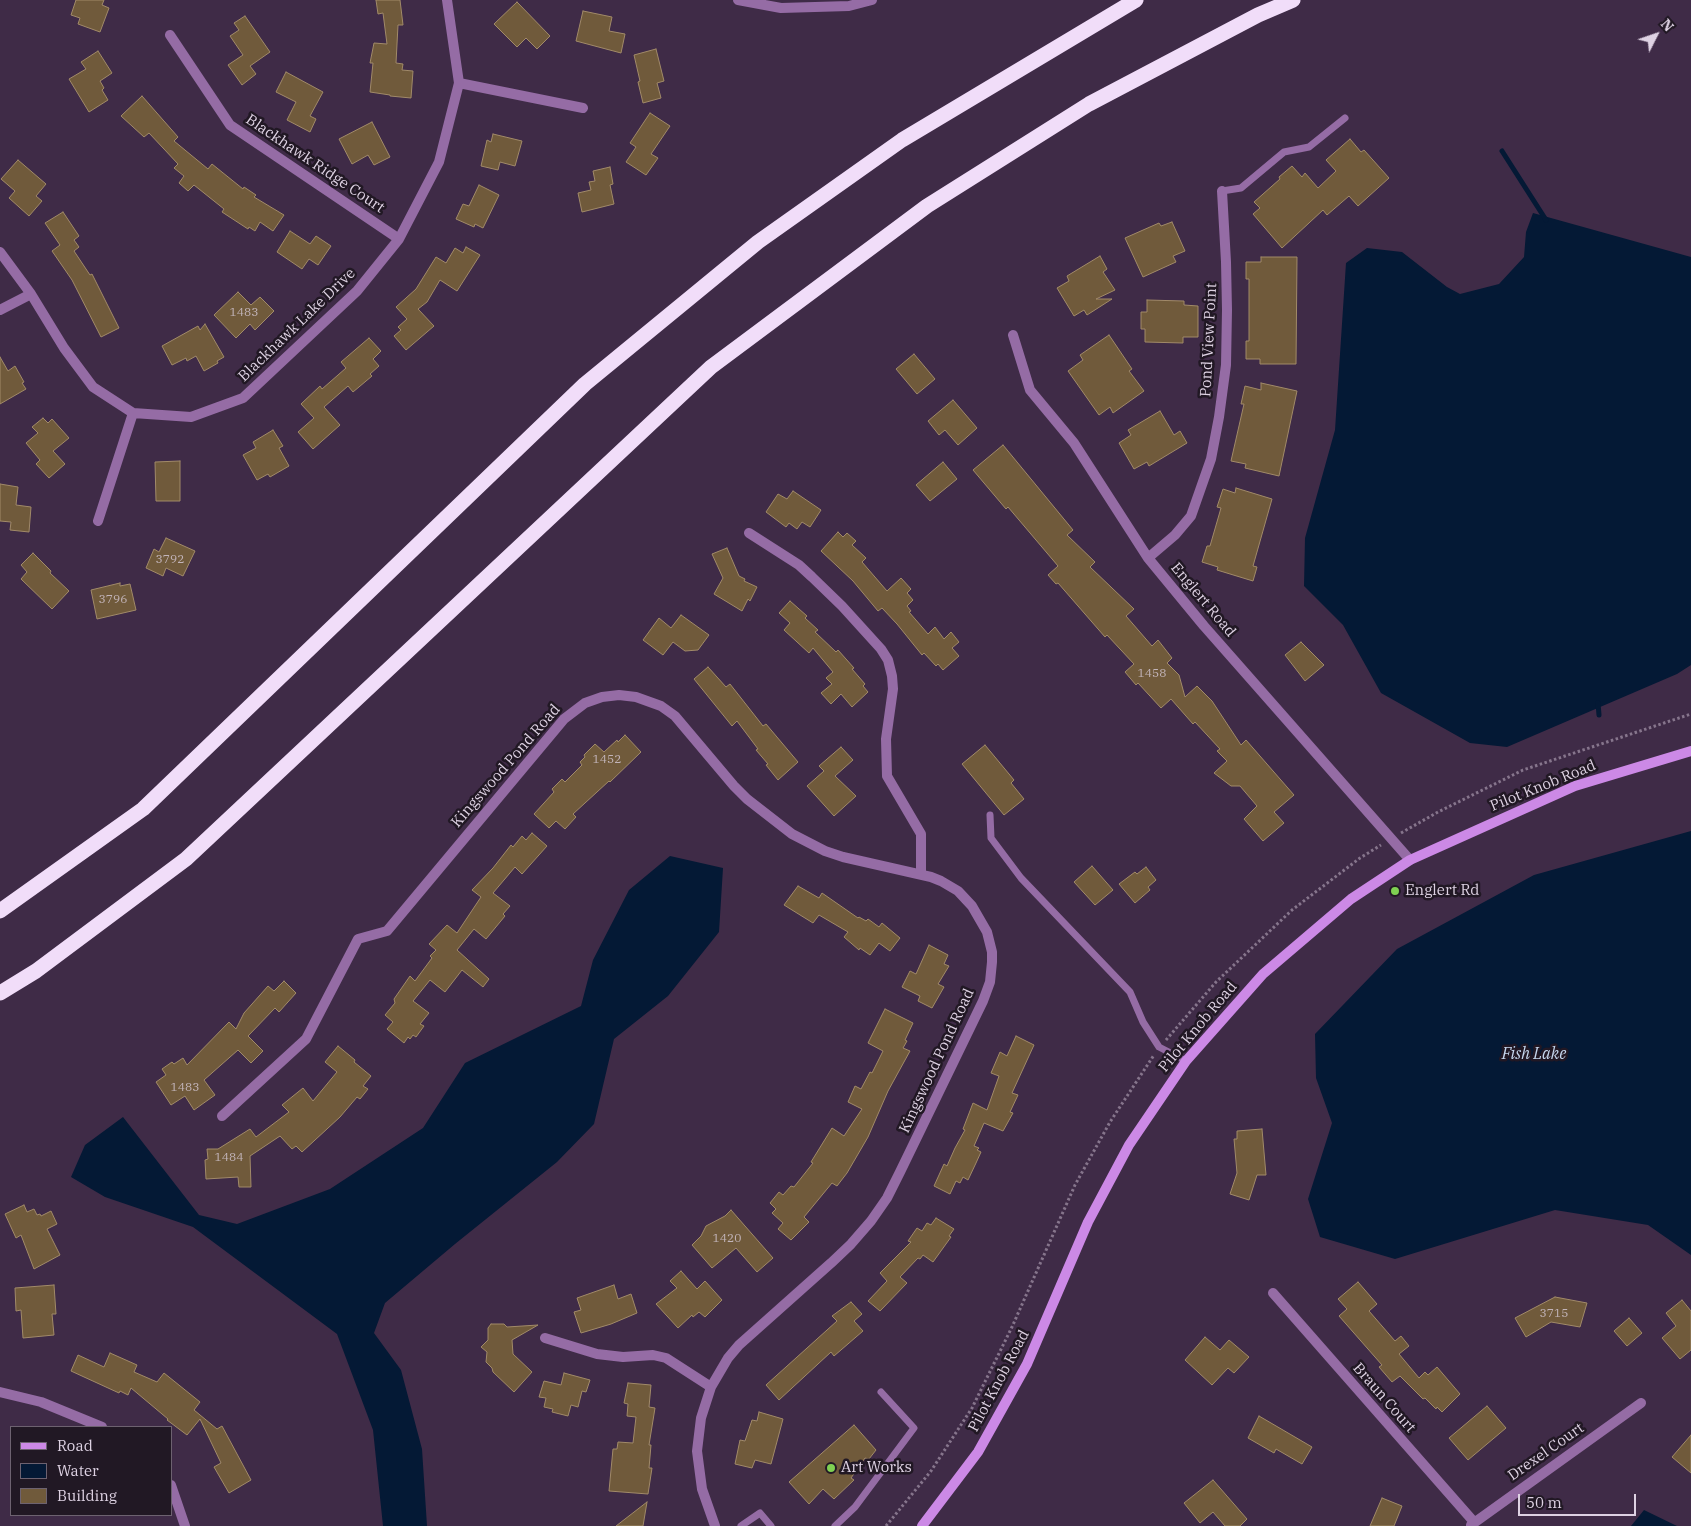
<!DOCTYPE html>
<html>
<head>
<meta charset="utf-8">
<style>
	body { margin:0 }
	#map { position:relative; width:1691px; height:1526px; overflow:hidden; background:#3f2b47; font-family:"IBM Plex Serif",serif }
	canvas { display:block }
	.legend { position:absolute; left:10px; top:1426px; width:162px; height:90px; box-sizing:border-box; background:#211824; border:1px solid #6d6270; margin:0; padding:6px 9px; list-style:none; font-size:15px; color:#ded2e3 }
	.legend li { display:flex; align-items:center; gap:10px; height:25px }
	.legend b { width:25px; border:1px solid #6d6270 }
	.north { position:absolute; left:1631px; top:10px; width:50px; height:50px; -webkit-text-stroke:4px #211824; paint-order:stroke; rotate:49deg; font-size:14px; font-weight:700; line-height:20px; text-align:center; color:#ded2e3 }
	.north::after { content:''; display:block; margin:auto; width:18px; height:22px; background:#ded2e3; clip-path:polygon(50% 0,100% 100%,50% 72%,0 100%) }
	.scale { position:absolute; left:1518px; top:1494px; width:118px; height:22px; box-sizing:border-box; border:2px solid #ded2e3; border-top:0; padding-left:6px; font-size:15px; line-height:18px; white-space:nowrap; color:#ded2e3; -webkit-text-stroke:4px #211824; paint-order:stroke }
</style>
</head>
<body>
<div id="map">
<canvas width="1691" height="1526"></canvas>
<ul class="legend">
<li><b style="height:6px;background:#cc89e6"></b>Road</li>
<li><b style="height:14px;background:#041935"></b>Water</li>
<li><b style="height:14px;background:#705a3b"></b>Building</li>
</ul>
<div class="north">N</div>
<div class="scale">50 m</div>
</div>
<script>
const ctx = document.querySelector('canvas').getContext('2d');
ctx.lineJoin = 'round';
function fillPath(path, color) { ctx.fillStyle = color; ctx.fill(path, 'evenodd'); }
const poly = rows => new Path2D(rows.map(r => 'M' + r).join(''));
function trace(path, color, width, dash) { ctx.strokeStyle = color; ctx.lineWidth = width; ctx.lineCap = dash ? 'butt' : 'round'; ctx.setLineDash(dash || []); ctx.stroke(path); }
function label(font, color, halo, rows, align = 'center') {
  ctx.font = font + ' "IBM Plex Serif",serif'; ctx.lineWidth = 5; ctx.setLineDash([]); ctx.textBaseline = 'middle'; ctx.strokeStyle = halo; ctx.fillStyle = color; for (const [text, x, y, turn = 0] of rows) {
    ctx.save(); ctx.translate(x, y); ctx.rotate((+turn || 0) * Math.PI / 180); ctx.textAlign = isNaN(turn) ? turn : align; if (halo) ctx.strokeText(text, 0, 0); ctx.fillText(text, 0, 0); ctx.restore();
  }
}
const water = poly([
	[1533,213,1691,257,1691,665,1677,674,1507,747,1470,743,1381,693,1343,625,1304,586,1305,538,1335,430,1346,263,1367,248,1402,252,1447,287,1460,294,1499,284,1524,257,1526,232],
	[1691,831,1691,1255,1648,1225,1555,1210,1395,1259,1320,1237,1308,1199,1332,1123,1316,1078,1315,1034,1397,949,1534,875],
	[670,856,723,868,719,932,668,996,614,1039,594,1124,557,1162,455,1244,385,1303,374,1333,401,1370,422,1449,427,1526,383,1526,373,1430,337,1334,193,1227,105,1197,71,1177,85,1145,123,1117,199,1215,237,1224,330,1189,423,1128,465,1063,581,1006,593,960,629,890],
	[1644,1510,1677,1526,1631,1526]
]);
const stream = poly([
	[1502,151,1546,220],
	[1598,703,1599,715]
]);
const building = poly([
	[76,0,104,0,102,5,109,8,100,32,78,24,80,18,71,15,76,0],
	[376,0,400,0,403,25,398,25,396,63,403,64,402,70,413,71,411,98,390,96,390,95,370,92,373,63,370,63,374,43,387,44,383,13,378,14,376,0],
	[517,2,550,36,537,49,526,38,517,47,494,24,517,2],
	[583,11,612,17,609,31,625,34,621,53,576,41,583,11],
	[245,16,270,52,250,66,256,74,242,85,228,65,243,55,230,36,239,30,234,23,245,16],
	[656,49,664,81,657,83,661,98,643,103,638,82,640,81,634,55,656,49],
	[98,51,112,73,100,81,104,88,102,90,108,100,89,112,69,79,86,69,81,62,98,51],
	[286,72,323,92,310,116,316,119,310,132,287,120,296,102,276,92,286,72],
	[142,96,178,137,174,141,208,169,212,164,243,189,244,187,256,195,254,197,284,215,273,231,260,222,255,231,249,227,248,229,222,212,224,209,194,185,188,191,179,183,184,176,174,168,178,164,149,133,144,137,121,116,142,96],
	[650,113,670,126,651,154,658,158,646,175,626,162,636,147,630,143,650,113],
	[372,122,390,157,374,165,368,155,352,164,339,139,372,122],
	[493,134,522,141,515,166,500,162,498,170,481,166,487,140,491,142,493,134],
	[1350,139,1361,152,1364,150,1389,178,1358,206,1349,196,1327,215,1323,210,1282,248,1253,214,1260,208,1254,202,1280,179,1279,177,1292,166,1302,177,1305,173,1318,188,1336,171,1326,160,1350,139],
	[18,160,46,184,36,196,42,201,29,216,9,198,15,191,1,179,18,160],
	[610,167,613,184,610,185,614,204,582,212,578,193,591,190,589,182,595,181,593,171,610,167],
	[479,185,499,195,483,228,475,224,474,227,456,219,463,204,469,206,479,185],
	[63,212,79,236,74,240,79,247,74,251,90,275,92,274,119,328,101,337,72,280,52,251,60,245,45,223,63,212],
	[1172,222,1185,251,1173,256,1176,262,1143,277,1125,238,1159,223,1161,226,1172,222],
	[290,231,310,244,316,236,331,246,318,265,309,259,302,269,277,252,290,231],
	[466,247,480,255,457,291,440,280,427,302,418,309,434,326,406,350,394,336,401,330,398,327,407,319,396,307,416,289,436,257,446,263,455,248,463,253,466,247],
	[1100,256,1107,269,1103,272,1115,290,1096,299,1112,299,1087,315,1084,310,1074,316,1057,288,1069,281,1067,276,1100,256],
	[1261,257,1297,257,1296,364,1260,364,1260,359,1246,359,1246,341,1249,341,1249,279,1246,279,1246,262,1261,262,1261,257],
	[238,292,251,305,260,297,274,311,255,330,250,324,236,338,214,315,238,292],
	[1147,300,1184,301,1184,305,1198,306,1198,337,1183,337,1183,343,1145,342,1145,329,1141,329,1141,312,1147,312,1147,300],
	[205,324,224,357,217,361,218,363,204,371,196,356,187,361,186,358,172,365,162,346,198,326,200,330,205,324],
	[1109,335,1132,369,1129,371,1144,391,1113,413,1110,407,1099,415,1068,371,1083,360,1080,355,1109,335],
	[369,338,381,351,373,359,379,366,370,374,372,376,353,392,348,386,324,407,340,425,313,449,298,432,314,418,301,404,320,386,322,389,346,368,341,362,369,338],
	[914,354,935,379,917,394,896,369,914,354],
	[0,357,8,371,15,366,24,382,22,383,26,389,0,404,0,357],
	[1261,383,1297,391,1279,476,1245,468,1246,464,1231,461,1244,404,1241,404,1245,386,1261,390,1261,383],
	[953,400,977,428,958,445,945,430,939,435,928,421,953,400],
	[1160,411,1174,435,1180,431,1187,443,1149,466,1147,462,1134,469,1119,443,1131,435,1128,430,1160,411],
	[43,418,48,423,52,419,69,438,53,451,65,464,49,478,36,464,40,460,26,443,38,433,32,427,43,418],
	[273,430,283,446,279,448,289,466,270,477,268,474,257,480,243,455,256,448,253,442,273,430],
	[1003,445,1073,530,1067,535,1095,562,1090,567,1134,609,1126,616,1152,646,1158,640,1172,658,1167,663,1179,675,1185,697,1197,686,1212,701,1241,745,1246,740,1294,795,1274,812,1284,823,1263,841,1244,819,1257,806,1240,786,1231,786,1214,773,1227,761,1217,751,1220,749,1195,722,1193,724,1171,699,1161,708,1138,683,1136,685,1125,672,1134,664,1107,635,1105,637,1058,583,1056,584,1048,575,1058,566,1008,507,1006,509,973,470,1003,445],
	[180,461,180,501,156,501,155,462,180,461],
	[943,462,957,479,930,501,916,485,943,462],
	[0,484,18,487,16,505,31,507,29,532,10,530,11,522,0,521,0,484],
	[1236,488,1272,499,1253,566,1257,567,1253,581,1217,570,1218,567,1202,562,1207,546,1210,546,1221,508,1217,507,1223,489,1235,493,1236,488],
	[793,491,821,510,810,527,802,522,797,529,789,523,786,527,766,512,778,494,787,499,793,491],
	[838,532,843,537,847,533,856,541,852,545,866,558,862,562,887,591,901,578,911,589,907,593,913,600,907,606,911,611,909,612,928,634,935,627,944,639,951,632,959,642,952,648,959,656,943,670,938,664,936,666,924,653,922,655,897,624,882,608,878,611,853,581,821,551,838,532],
	[166,538,195,551,183,576,166,568,163,576,146,568,154,549,159,552,166,538],
	[727,548,739,576,745,579,744,581,757,587,750,601,748,599,742,611,714,594,723,578,712,554,727,548],
	[33,553,51,571,50,573,69,591,52,609,21,579,27,572,21,565,33,553],
	[120,583,120,586,130,584,136,610,97,619,91,590,120,583],
	[790,601,807,616,805,618,818,630,815,632,836,652,838,650,854,668,852,669,865,684,863,686,868,692,852,707,841,694,831,704,821,693,832,684,826,678,833,672,813,648,809,653,784,630,790,623,779,613,790,601],
	[681,615,709,635,698,650,685,651,673,642,663,655,643,640,659,618,671,628,681,615],
	[1301,642,1324,665,1305,681,1285,655,1301,642],
	[708,667,726,687,730,684,763,726,766,724,798,762,778,780,766,765,768,764,756,750,758,749,737,721,732,726,694,679,708,667],
	[625,735,641,752,610,782,609,781,573,814,576,817,565,829,556,821,549,828,534,814,554,792,552,789,562,779,565,782,582,765,580,762,585,757,584,755,595,744,604,752,617,740,618,742,625,735],
	[985,745,1014,780,1011,783,1024,799,1004,815,962,764,985,745],
	[841,747,853,760,835,776,856,796,834,816,807,786,824,771,819,766,841,747],
	[532,833,547,846,522,874,515,867,493,893,510,906,503,914,505,916,486,939,474,929,457,950,489,979,483,987,462,970,445,992,430,980,413,1001,429,1013,420,1024,424,1026,416,1037,413,1035,410,1039,408,1037,404,1043,387,1029,393,1022,385,1015,395,1003,394,999,410,976,415,981,432,958,430,956,436,950,429,944,447,925,457,933,481,897,472,890,493,868,511,845,513,847,522,836,526,840,532,833],
	[1092,866,1113,890,1095,905,1074,882,1092,866],
	[1146,867,1156,880,1148,887,1150,890,1135,903,1119,884,1135,872,1137,874,1146,867],
	[798,886,819,898,822,893,858,918,859,917,866,921,868,919,879,927,882,923,900,938,890,951,879,943,870,955,860,948,859,950,844,937,848,932,819,915,813,923,784,905,798,886],
	[929,945,948,955,944,964,949,966,938,984,944,987,932,1008,918,1001,920,996,902,987,910,971,916,974,929,945],
	[284,981,296,993,279,1012,275,1008,248,1036,263,1051,251,1063,238,1050,204,1080,215,1095,194,1110,185,1096,171,1105,156,1082,166,1075,162,1069,172,1062,174,1064,183,1058,187,1065,229,1022,236,1029,244,1013,268,986,274,991,284,981],
	[885,1009,913,1023,905,1040,907,1041,903,1048,910,1051,888,1091,868,1137,847,1173,837,1186,832,1183,804,1217,809,1222,791,1240,778,1229,783,1223,772,1213,776,1209,770,1203,779,1192,783,1195,791,1186,794,1187,813,1163,811,1162,832,1128,844,1136,862,1109,848,1102,855,1086,861,1089,870,1072,872,1073,883,1051,868,1043,885,1009],
	[1016,1036,1034,1045,1012,1093,1018,1095,1010,1112,1013,1113,1003,1131,984,1123,974,1146,979,1148,977,1150,981,1152,976,1163,968,1180,963,1177,960,1183,956,1181,950,1194,934,1186,944,1164,947,1166,955,1148,965,1130,963,1129,973,1103,987,1110,999,1076,991,1073,1000,1052,1007,1056,1016,1036],
	[338,1046,355,1060,354,1062,371,1076,363,1086,368,1089,360,1099,357,1097,340,1117,302,1152,296,1146,292,1149,280,1136,250,1156,251,1187,239,1187,238,1177,206,1179,205,1160,208,1159,207,1149,218,1149,250,1129,256,1137,289,1112,282,1105,303,1088,313,1101,337,1072,325,1062,338,1046],
	[1262,1129,1266,1175,1257,1175,1249,1200,1230,1194,1237,1173,1234,1139,1237,1139,1237,1131,1262,1129],
	[24,1205,27,1212,34,1209,37,1215,40,1214,41,1216,51,1211,57,1224,47,1229,60,1255,34,1269,21,1235,16,1238,5,1214,24,1205],
	[731,1210,773,1258,757,1272,736,1248,712,1268,692,1245,701,1236,706,1226,725,1216,731,1210],
	[936,1218,954,1229,949,1236,951,1237,933,1262,923,1255,920,1259,918,1258,900,1277,907,1283,880,1311,868,1301,887,1281,880,1273,911,1242,908,1241,917,1228,922,1231,927,1223,931,1225,936,1218],
	[681,1271,697,1289,705,1281,722,1300,705,1317,699,1312,693,1317,692,1315,678,1328,656,1304,677,1288,670,1281,681,1271],
	[1358,1282,1377,1304,1369,1311,1395,1341,1401,1336,1409,1346,1399,1354,1419,1378,1425,1372,1428,1375,1437,1367,1460,1394,1442,1412,1437,1407,1436,1409,1425,1398,1423,1399,1400,1376,1392,1382,1379,1367,1382,1365,1339,1316,1347,1309,1338,1299,1358,1282],
	[54,1285,56,1314,52,1314,54,1335,23,1338,21,1310,16,1311,15,1288,54,1285],
	[614,1285,618,1299,631,1294,637,1313,611,1324,581,1333,574,1312,581,1310,577,1298,614,1285],
	[1555,1297,1587,1303,1580,1327,1551,1322,1526,1337,1515,1318,1555,1297],
	[1682,1300,1691,1311,1691,1350,1680,1359,1662,1338,1676,1326,1666,1313,1682,1300],
	[851,1302,862,1314,854,1321,863,1331,834,1356,831,1352,779,1400,766,1385,837,1321,832,1316,851,1302],
	[1629,1318,1642,1333,1627,1346,1614,1331,1629,1318],
	[491,1324,504,1324,507,1327,538,1325,512,1340,513,1354,532,1372,514,1392,493,1372,492,1368,486,1362,487,1352,481,1347,488,1340,488,1328,491,1324],
	[1205,1337,1220,1350,1229,1340,1249,1357,1234,1373,1228,1368,1212,1385,1185,1360,1205,1337],
	[110,1353,137,1365,134,1372,157,1382,164,1373,200,1402,194,1410,217,1429,222,1426,251,1480,229,1493,214,1467,221,1463,200,1419,187,1435,167,1420,168,1419,131,1388,128,1395,120,1391,119,1393,71,1371,78,1355,104,1367,110,1353],
	[564,1373,590,1380,586,1392,582,1391,578,1407,571,1405,568,1416,552,1412,553,1409,544,1407,546,1398,539,1397,544,1381,561,1385,564,1373],
	[628,1383,651,1385,649,1407,655,1408,649,1445,651,1445,649,1468,652,1468,648,1494,609,1491,613,1449,617,1449,618,1442,633,1443,636,1417,627,1416,628,1404,624,1403,628,1383],
	[1487,1406,1506,1428,1468,1460,1449,1438,1487,1406],
	[759,1412,783,1419,771,1464,755,1460,752,1468,735,1464,740,1440,745,1441,752,1420,757,1421,759,1412],
	[1259,1416,1312,1447,1302,1464,1276,1449,1274,1453,1248,1438,1259,1416],
	[854,1425,876,1450,869,1459,865,1458,851,1478,854,1480,834,1499,823,1489,809,1504,789,1482,854,1425],
	[1691,1435,1691,1473,1672,1457,1691,1435],
	[1213,1480,1247,1519,1240,1526,1225,1526,1213,1512,1200,1523,1184,1503,1213,1480],
	[1382,1498,1402,1506,1394,1526,1370,1526,1382,1498],
	[647,1502,643,1526,616,1526,647,1502]
]);
const path = poly([
	[1401,833,1438,812,1523,770,1691,714],
	[1166,1040,1216,982,1292,910,1360,858,1381,845],
	[886,1526,931,1471,972,1408,1012,1327,1075,1185,1110,1122,1154,1055]
]);
const service = poly([
	[1222,191,1241,188,1284,152,1309,147,1345,118],
	[990,815,991,838,1021,878,1130,992,1143,1022,1159,1047,1186,1061],
	[741,1526,760,1513,771,1526],
	[835,1526,855,1507,914,1428,881,1392]
]);
const minor = poly([
	[738,0,781,8,849,6,872,0],
	[170,35,230,125,399,239],
	[459,83,583,108],
	[0,252,31,294,64,348,93,387,133,413,191,417,243,398,357,291,399,239,439,162,459,83,447,0],
	[0,310,31,294],
	[1013,335,1030,390,1074,443,1148,558,1204,626,1410,860],
	[98,521,133,413],
	[749,533,799,565,812,577,842,606,881,649,888,660,892,676,893,689,886,739,887,776,921,834,921,874],
	[1148,558,1175,535,1191,516,1211,459,1219,417,1226,365,1227,310,1226,262,1222,191],
	[222,1116,306,1039,358,939,387,931,564,719,585,703,602,697,619,695,636,697,661,706,675,716,734,786,747,799,792,834,825,851,843,857,931,877,941,881,958,891,972,906,987,932,992,952,992,962,990,982,983,1001,900,1172,887,1198,871,1221,851,1244,831,1263,739,1345,728,1358,711,1387,701,1418,697,1451,702,1489,715,1526],
	[1273,1293,1474,1522],
	[545,1338,597,1354,623,1357,653,1355,666,1358,711,1387],
	[0,1392,41,1402,102,1427],
	[171,1485,185,1526],
	[1471,1525,1641,1403]
]);
const secondary = poly([
	[922,1526,978,1452,1027,1364,1088,1222,1129,1145,1186,1061,1263,974,1351,899,1410,860,1575,786,1691,751]
]);
const motorway = poly([
	[0,911,143,809,585,384,758,242,902,140,1136,0],
	[0,993,36,971,186,859,711,367,927,206,1089,104,1258,15,1293,0]
]);
const markers = [
	[1395,891,5,"#7fd052"],
	[831,1468,5,"#7fd052"]
];
const numberNames = [
	["1483",244,313],
	["3792",170,560],
	["3796",113,600],
	["1458",1152,674],
	["1452",607,760],
	["1483",185,1088],
	["1484",229,1158],
	["1420",727,1239],
	["3715",1554,1314]
];
const streetNames = [
	["Blackhawk Ridge Court",315,164,34],
	["Blackhawk Lake Drive",297,325,-44],
	["Pond View Point",1209,340,-87],
	["Englert Road",1203,600,50],
	["Kingswood Pond Road",506,766,-49],
	["Pilot Knob Road",1543,786,-22],
	["Pilot Knob Road",1198,1027,-50],
	["Kingswood Pond Road",937,1061,-65],
	["Pilot Knob Road",999,1381,-62],
	["Braun Court",1384,1398,49],
	["Drexel Court",1546,1452,-35]
];
const poiNames = [
	["Englert Rd",1405,891],
	["Art Works",841,1468]
];
const waterNames = [
	["Fish Lake",1534,1054]
];
fillPath(water, '#041935');
trace(stream, '#041935', 5);
fillPath(building, '#705a3b');
trace(building, '#a18a69', 1);
trace(path, '#86758c', 3, [2.5, 2.5]);
trace(service, '#956ca5', 7);
trace(minor, '#956ca5', 10);
trace(secondary, '#cc89e6', 10);
trace(motorway, '#f1ddf9', 15);
for (const [x, y, r, color] of markers) { const dot = new Path2D(); dot.arc(x, y, r, 0, 2 * Math.PI); ctx.fillStyle = color; ctx.fill(dot); trace(dot, '#211824', 2); }
label('12px', '#c2b4b9', null, numberNames);
label('15px', '#ded2e3', '#211824', streetNames);
label('15px', '#ded2e3', '#211824', poiNames, 'left');
label('italic 16px', '#c5d6ed', '#211824', waterNames);
</script>
</body>
</html>
